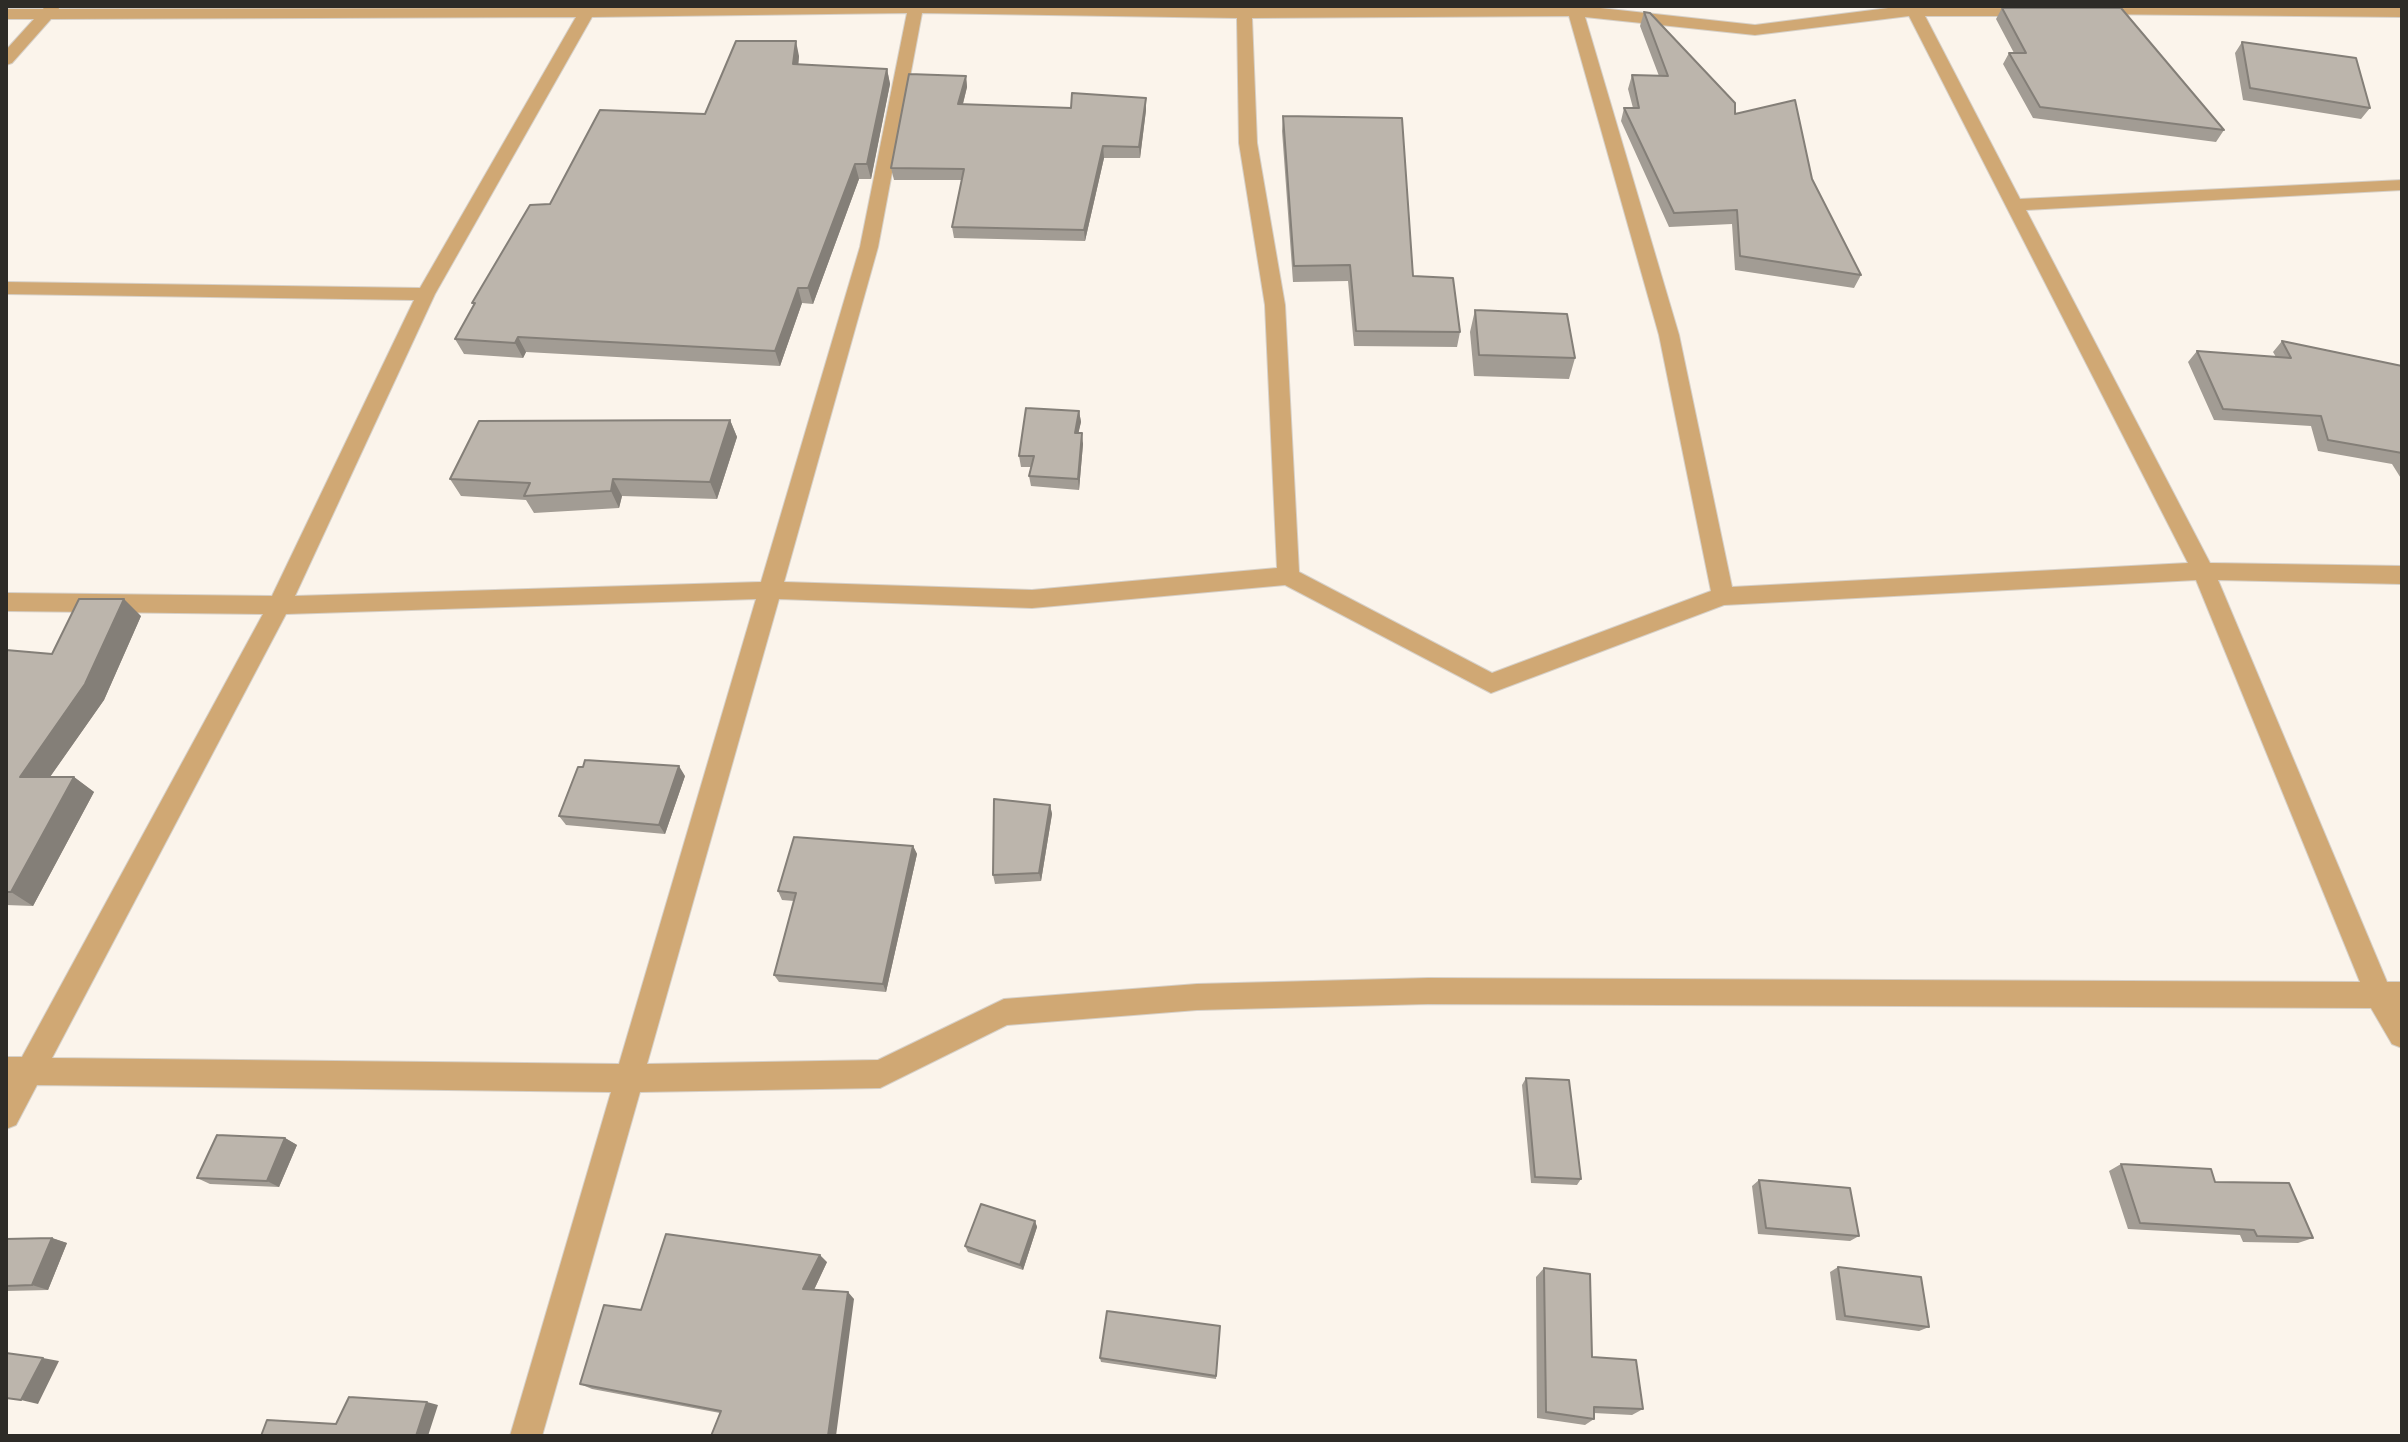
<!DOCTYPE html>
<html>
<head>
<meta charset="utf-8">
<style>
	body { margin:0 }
	#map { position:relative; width:2408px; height:1442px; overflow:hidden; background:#fbf4eb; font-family:Karla,sans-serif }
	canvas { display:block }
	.frame { position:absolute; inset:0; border:8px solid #2d2b27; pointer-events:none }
</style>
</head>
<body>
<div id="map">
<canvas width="2408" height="1442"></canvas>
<div class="frame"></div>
</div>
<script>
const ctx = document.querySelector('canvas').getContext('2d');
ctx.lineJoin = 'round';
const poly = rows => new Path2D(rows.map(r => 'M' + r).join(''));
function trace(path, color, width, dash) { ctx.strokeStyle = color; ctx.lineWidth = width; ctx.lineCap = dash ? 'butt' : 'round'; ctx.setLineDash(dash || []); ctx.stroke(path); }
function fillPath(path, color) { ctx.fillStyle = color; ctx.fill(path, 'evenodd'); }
const minor = poly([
	[45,6,58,6,59,9,1582,6,1755,25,1904,6,2038,8,2038,14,2032,16,1925,16,2020,199,2402,180,2402,190,2026,210,2210,563,2402,566,2402,584,2218,580,2387,982,2402,982,2402,1048,2392,1044,2371,1008,1428,1004,1197,1010,1007,1025,880,1088,640,1092,542,1436,510,1436,611,1092,37,1085,16,1125,6,1129,6,1057,22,1057,263,614,6,611,6,593,272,596,414,300,6,294,6,282,420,288,576,17,51,19,12,63,6,65,6,50,34,19,6,19,6,9,43,9,45,6],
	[907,13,860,247,761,582,295,596,435,294,592,17,907,13],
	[922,13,1237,18,1239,143,1265,305,1277,568,1032,590,784,582,878,247,922,13],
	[1569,16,1659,335,1711,591,1492,673,1299,572,1285,305,1257,143,1252,18,1569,16],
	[1909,16,2188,563,1732,587,1679,335,1585,17,1755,35,1909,16],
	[2196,580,2360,982,1428,978,1197,984,1004,999,878,1060,647,1064,779,599,1032,608,1285,585,1491,693,1724,605,2196,580],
	[756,599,619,1064,52,1058,286,614,756,599],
	[2092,6,2402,7,2402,17,2086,14,2084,11,2092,6]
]);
const wall = poly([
	[2002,8,2224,130,2216,142,2033,118,2003,64,2009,53,2014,53,1996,19],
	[1644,12,1735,114,1812,179,1861,275,1854,288,1735,270,1732,224,1669,227,1621,121,1624,108,1633,108,1628,89,1632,75,1659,76,1640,26],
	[2242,42,2370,108,2361,119,2243,100,2235,53],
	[799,56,798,65,887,69,890,84,871,179,859,179,813,304,802,303,780,366,526,352,523,358,464,354,455,339,474,306,472,303,550,204,705,114],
	[966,76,967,87,963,104,1071,108,1146,98,1146,110,1140,158,1104,158,1085,241,954,238,952,227,962,180,894,180,891,168],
	[1283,116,1413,276,1460,332,1457,347,1354,346,1348,281,1293,282,1282,131],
	[1475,310,1575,358,1569,379,1474,376,1470,332],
	[2282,341,2402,366,2402,480,2392,464,2318,451,2311,426,2214,420,2188,362,2197,351,2276,357,2273,352],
	[1079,411,1081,422,1078,433,1083,444,1079,490,1031,486,1029,476,1031,467,1021,467,1019,456],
	[730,420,737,437,717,499,622,496,619,508,534,513,526,500,461,496,450,479],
	[141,616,104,700,50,777,74,777,94,792,33,906,6,905,6,650,52,654],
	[685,776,665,834,566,825,559,816],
	[1050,805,1052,814,1041,881,995,884,993,875],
	[913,846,917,854,886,992,779,982,774,975,794,901,782,900,778,891],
	[1526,1078,1581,1179,1577,1185,1531,1183,1522,1085],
	[285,1138,297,1145,279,1187,210,1184,197,1178],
	[2121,1164,2215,1182,2313,1238,2298,1243,2243,1242,2240,1235,2128,1229,2109,1171],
	[1759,1180,1859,1236,1850,1241,1758,1234,1752,1186],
	[1035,1221,1037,1227,1023,1270,968,1252,965,1246],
	[52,1238,67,1243,48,1290,6,1291,6,1239],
	[827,1262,814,1290,854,1299,720,1413,592,1389,580,1384,641,1310],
	[1838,1267,1929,1327,1919,1331,1836,1320,1830,1272],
	[1544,1268,1592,1357,1643,1409,1632,1415,1594,1413,1594,1419,1585,1425,1537,1418,1536,1277],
	[1220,1326,1216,1379,1101,1362,1100,1358]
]);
const shadedWall = poly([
	[796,41,799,56,797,80,793,64],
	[887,69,890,84,871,179,867,164],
	[966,76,967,87,960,115,958,104],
	[1146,98,1146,110,1140,158,1139,147],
	[1103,146,1104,158,1085,241,1084,230],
	[855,164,859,179,813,304,808,288],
	[798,288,802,303,780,366,775,351],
	[518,337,526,352,523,358,515,343],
	[1079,411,1081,422,1076,444,1075,433],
	[730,420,737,437,717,499,710,482],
	[1082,433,1083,444,1079,490,1078,479],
	[613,479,622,496,619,508,611,491],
	[124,599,141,616,104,700,40,791,20,777],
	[679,766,685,776,665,834,659,825],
	[74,777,94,792,33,906,11,892],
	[1050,805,1052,814,1041,881,1039,873],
	[913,846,917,854,886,992,883,984],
	[285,1138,297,1145,279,1187,267,1181],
	[1035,1221,1037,1227,1023,1270,1020,1265],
	[52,1238,67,1243,48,1290,32,1285],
	[820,1255,827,1262,811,1296,803,1289],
	[848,1292,854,1299,836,1436,828,1436],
	[43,1358,59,1361,38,1404,21,1400],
	[427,1402,438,1405,428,1436,416,1436]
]);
const building = poly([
	[2002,8,2121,8,2224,130,2040,107,2009,53,2026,53,2002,8],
	[1644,12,1650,13,1735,103,1735,114,1795,100,1812,179,1861,275,1740,256,1737,210,1674,213,1624,108,1639,108,1632,75,1668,76,1644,12],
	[736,41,796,41,793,64,887,69,867,164,855,164,808,288,798,288,775,351,518,337,515,343,455,339,475,303,472,303,530,205,550,204,600,110,705,114,736,41],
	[2242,42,2356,58,2370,108,2250,88,2242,42],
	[909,74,966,76,958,104,1071,108,1072,93,1146,98,1139,147,1103,146,1084,230,952,227,964,169,891,168,909,74],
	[1283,116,1402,118,1413,276,1453,278,1460,332,1356,331,1350,265,1294,266,1283,116],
	[1475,310,1567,314,1575,358,1479,355,1475,310],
	[2282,341,2402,366,2402,453,2328,440,2321,416,2223,409,2197,351,2291,358,2282,341],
	[1026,408,1079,411,1075,433,1082,433,1078,479,1029,476,1034,456,1019,456,1026,408],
	[730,420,710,482,613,479,611,491,524,496,530,483,450,479,479,421,730,420],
	[79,599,124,599,85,684,20,777,74,777,11,892,6,892,6,650,52,654,79,599],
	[585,760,679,766,659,825,559,816,578,767,583,767,585,760],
	[994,799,1050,805,1039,873,993,875,994,799],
	[794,837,913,846,883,984,774,975,796,893,778,891,794,837],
	[1526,1078,1569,1080,1581,1179,1535,1177,1526,1078],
	[217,1135,285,1138,267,1181,197,1178,217,1135],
	[2121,1164,2211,1169,2215,1182,2289,1183,2313,1238,2257,1236,2254,1230,2140,1223,2121,1164],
	[1759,1180,1850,1188,1859,1236,1766,1228,1759,1180],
	[981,1204,1035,1221,1020,1265,965,1246,981,1204],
	[666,1234,820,1255,803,1289,848,1292,828,1436,711,1436,721,1411,580,1384,604,1305,641,1310,666,1234],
	[52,1238,32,1285,6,1286,6,1239,52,1238],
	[1838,1267,1921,1277,1929,1327,1845,1316,1838,1267],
	[1544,1268,1590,1274,1592,1357,1636,1360,1643,1409,1594,1407,1594,1419,1546,1412,1544,1268],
	[1107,1311,1220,1326,1216,1376,1100,1358,1107,1311],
	[6,1353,43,1358,21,1400,6,1398,6,1353],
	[349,1397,427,1402,416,1436,261,1436,267,1420,336,1424,349,1397]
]);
trace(minor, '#d6d0c8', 2);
fillPath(minor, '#d0a874');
fillPath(wall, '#a29c94');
fillPath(shadedWall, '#847f78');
fillPath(building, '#bcb5ac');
trace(building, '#847f78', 2);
</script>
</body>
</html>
